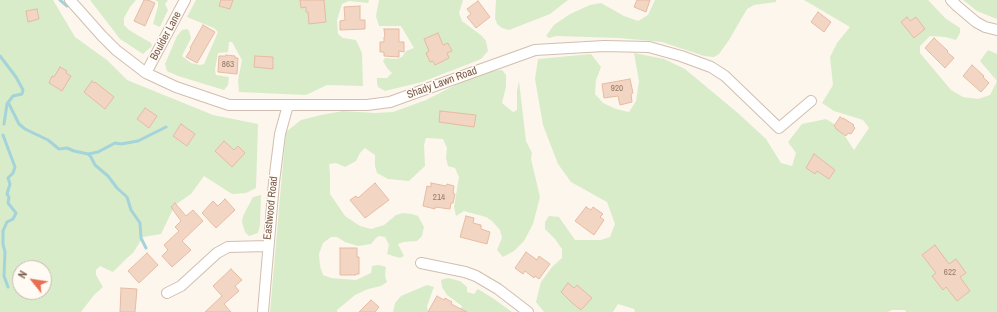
<!DOCTYPE html>
<html>
<head>
<meta charset="utf-8">
<style>
	body { margin:0 }
	#map { position:relative; width:997px; height:312px; overflow:hidden; background:#fdf6ec; font-family:"Archivo Narrow",sans-serif }
	canvas { display:block }
	.north { position:absolute; left:12px; top:260px; width:40px; height:40px; box-sizing:border-box; background:#fffaf3; border:1px solid #cabbb1; border-radius:50%; rotate:300deg; font-size:11px; font-weight:700; line-height:16px; text-align:center; color:#7a5c4d }
	.north::after { content:''; display:block; margin:auto; width:14px; height:18px; background:#e76f51; clip-path:polygon(50% 0,100% 100%,50% 72%,0 100%) }
</style>
</head>
<body>
<div id="map">
<canvas width="997" height="312"></canvas>
<div class="north">N</div>
</div>
<script>
const ctx = document.querySelector('canvas').getContext('2d');
ctx.lineJoin = 'round';
function fillPath(path, color) { ctx.fillStyle = color; ctx.fill(path, 'evenodd'); }
const poly = rows => new Path2D(rows.map(r => 'M' + r).join(''));
function trace(path, color, width, dash) { ctx.strokeStyle = color; ctx.lineWidth = width; ctx.lineCap = dash ? 'butt' : 'round'; ctx.setLineDash(dash || []); ctx.stroke(path); }
function label(font, color, halo, rows, align = 'center') {
  ctx.font = font + ' "Archivo Narrow",sans-serif'; ctx.lineWidth = 3; ctx.setLineDash([]); ctx.textBaseline = 'middle'; ctx.strokeStyle = halo; ctx.fillStyle = color; for (const [text, x, y, turn = 0] of rows) {
    ctx.save(); ctx.translate(x, y); ctx.rotate((+turn || 0) * Math.PI / 180); ctx.textAlign = isNaN(turn) ? turn : align; if (halo) ctx.strokeText(text, 0, 0); ctx.fillText(text, 0, 0); ctx.restore();
  }
}
const green = poly([
	[0,0,53,0,75,37,107,60,127,80,213,115,258,124,256,188,246,193,232,194,204,176,191,194,175,205,161,234,143,237,133,253,127,258,113,272,100,266,96,270,96,275,103,287,94,295,81,312,0,312],
	[20,268,44,268,44,292,20,292],
	[90,0,136,0,130,7,124,18,124,25,129,30,151,43,152,46,143,54,120,39],
	[155,0,168,0,165,4,168,10,160,27,153,24,158,6,158,2],
	[196,0,369,0,368,3,349,1,342,4,337,20,338,34,343,38,356,40,362,53,363,86,327,85,306,95,239,92,238,80,242,60,232,42,229,42,228,52,218,53,215,70,216,75,229,77,228,85,224,90,178,76,167,71,165,64,177,36,182,30,187,29,189,31,191,38,182,56,191,63,200,65,204,64,218,32,214,28,187,17],
	[379,0,463,0,459,13,462,21,482,36,486,41,488,51,481,59,466,65,422,82,385,91,378,87,377,83,377,78,387,78,392,73,387,68,383,61,385,58,397,59,402,57,406,51,414,48,401,26,379,26,376,16],
	[496,0,568,0,550,14,509,30,502,28,497,24,495,18],
	[655,0,776,0,776,2,754,5,747,9,729,40,719,54,714,57,704,56,662,42,619,38,556,36,549,38,546,36,554,25,570,14,590,5,601,3,624,16,638,21,648,15],
	[804,0,928,0,945,18,960,28,960,33,956,40,945,37,930,36,920,46,920,53,951,90,963,97,978,99,990,95,997,81,980,61,988,50,997,54,997,312,906,312,905,310,892,310,888,312,635,312,634,309,618,304,613,312,544,312,536,302,541,282,552,267,562,258,562,249,555,239,545,229,545,222,549,216,559,217,575,240,601,240,610,237,615,224,607,202,571,182,558,164,543,125,535,79,538,59,591,54,601,67,596,80,595,94,603,103,616,109,629,112,636,101,639,81,634,53,664,59,685,69,739,114,766,139,781,163,792,166,796,153,788,142,802,124,826,119,839,127,854,150,869,128,863,120,834,111,822,103,833,85,830,57,837,43,850,27],
	[963,0,997,0,997,19,977,11],
	[502,70,506,75,506,87,502,103,513,112,517,110,517,91,519,81,526,141,532,153,531,159,540,197,533,224,524,241,514,251,503,257,497,250,502,238,500,230,492,221,486,217,464,211,456,216,454,207,459,177,455,168,448,166,446,158,447,148,443,139,426,138,424,145,425,166,409,181,388,179,377,173,375,166,375,155,365,148,360,153,356,161,345,167,336,163,329,164,330,173,330,194,345,216,360,226,371,229,384,225,396,215,403,213,412,214,418,216,424,227,422,236,417,241,403,242,398,244,404,256,400,258,387,254,389,245,385,237,379,236,376,238,371,244,358,246,345,242,337,237,331,237,323,243,319,254,320,266,323,275,331,278,356,280,371,273,372,266,379,265,386,267,385,276,387,282,381,286,368,289,355,295,337,310,337,312,270,312,282,174,286,132,301,120,321,115,343,111,375,113,393,112,426,100,481,72],
	[261,195,260,225,258,233,249,236,245,232,242,222,243,216,253,197],
	[448,278,460,281,467,287,467,292,474,294,478,289,494,299,512,312,459,312,462,306,447,295,442,287,441,280],
	[427,285,434,287,427,306,428,312,393,312,395,303,401,296]
]);
const stream = poly([
	[60,0,67,6],
	[0,56,16,77,23,90,22,94,13,96,7,104,4,124],
	[8,102,19,124,25,129,48,140,59,149,67,148,74,151,88,154,98,152,115,143,121,144,138,141,166,127],
	[3,135,15,167,13,173,8,178,10,184,7,194,9,197,8,203,16,213,13,219,7,222,3,231,3,244,5,252,4,276,8,287],
	[88,154,91,157,95,165,108,176,117,188,127,197,131,210,140,223,141,238,146,248]
]);
const building = poly([
	[144,0,148,0,155,3,145,26,134,21,144,0],
	[221,0,233,0,230,9,219,6,221,0],
	[300,0,324,0,326,22,309,24,308,12,306,12,306,7,301,8,300,0],
	[637,0,650,0,646,12,634,7,637,0],
	[478,1,490,17,476,28,467,17,471,14,467,9,478,1],
	[360,6,360,20,365,20,365,29,340,30,340,21,345,20,344,7,360,6],
	[37,9,39,19,28,22,26,11,37,9],
	[818,12,831,22,824,32,811,22,818,12],
	[907,17,910,21,916,17,925,29,914,38,901,22,907,17],
	[203,25,215,32,197,63,186,57,191,49,190,48,203,25],
	[384,29,399,29,399,42,404,42,404,52,399,51,399,57,384,56,384,52,380,52,380,42,384,42,384,37,385,37,384,29],
	[438,33,443,45,448,43,452,51,447,53,449,58,435,65,433,61,430,62,426,53,429,51,424,39,438,33],
	[934,38,948,51,947,52,954,58,945,68,925,48,934,38],
	[226,55,235,56,235,58,238,58,237,74,218,72,219,56,226,56,226,55],
	[255,56,273,57,273,69,254,67,255,56],
	[972,65,984,76,983,77,989,83,981,92,963,76,972,65],
	[60,67,67,71,66,73,71,76,62,91,49,83,52,76,54,77,60,67],
	[630,79,633,93,631,94,632,102,620,105,618,96,604,98,602,84,630,79],
	[92,81,94,83,95,82,114,97,105,109,84,92,92,81],
	[145,108,157,116,149,128,137,119,145,108],
	[440,111,476,115,474,127,439,122,440,111],
	[840,117,843,119,843,118,854,125,853,126,855,128,851,134,848,133,846,136,836,129,836,128,834,126,840,117],
	[181,124,195,134,187,146,173,136,181,124],
	[224,141,234,150,238,146,245,153,232,167,215,151,224,141],
	[814,154,835,170,829,179,817,171,815,174,806,168,814,154],
	[375,183,389,200,365,218,350,200,356,196,358,198,375,183],
	[431,183,446,186,447,184,454,186,453,193,455,194,453,203,451,203,450,209,435,207,435,209,423,206,427,186,431,187,431,183],
	[225,199,235,210,216,228,202,213,213,201,218,206,225,199],
	[175,203,186,216,193,210,203,221,182,241,191,250,172,267,162,256,168,250,164,245,179,231,175,227,181,221,171,207,175,203],
	[586,207,591,210,593,207,603,214,600,217,604,220,594,235,575,221,586,207],
	[466,216,474,218,473,223,481,225,481,229,490,232,487,244,460,237,466,216],
	[935,245,949,264,956,259,966,273,960,277,970,291,957,301,946,287,943,290,932,276,936,273,922,255,935,245],
	[340,248,357,248,357,257,359,257,359,274,356,274,356,275,340,275,340,248],
	[526,252,537,260,539,256,550,264,539,279,535,276,534,278,525,271,523,274,515,268,526,252],
	[147,253,158,265,139,283,128,271,147,253],
	[231,269,242,280,235,286,239,291,224,304,231,312,205,312,222,296,213,286,231,269],
	[568,283,574,288,577,285,592,298,581,310,572,303,561,292,568,283],
	[121,288,137,289,135,312,120,312,121,288],
	[437,296,444,300,445,298,452,302,451,304,467,312,428,312,437,296],
	[371,300,379,307,375,312,359,312,371,300]
]);
const minor = poly([
	[70,0,102,36,116,50,146,73,176,87,229,105,367,105,390,102,535,50,604,46,649,47,681,56,711,67,725,76,779,128,811,101],
	[951,0,957,6,976,22,985,27,997,30],
	[146,73,185,0],
	[421,263,465,272,476,276,498,289,528,312],
	[167,293,181,286,217,253,228,247,268,246],
	[263,312,274,182,280,134,288,105]
]);
const numberNames = [
	["863",228,65],
	["920",617,89],
	["214",439,198],
	["622",950,273]
];
const streetNames = [
	["Boulder Lane",166,36,-62],
	["Shady Lawn Road",442,83,-20],
	["Eastwood Road",271,208,-84]
];
fillPath(green, '#d8ecc9');
trace(stream, '#a5d3da', 3);
fillPath(building, '#f3d5c3');
trace(building, '#e6bba3', 1);
trace(minor, '#d1beb0', 12);
trace(minor, '#fff', 10);
label('9px', '#987a6a', null, numberNames);
label('11px', '#7a5c4d', '#fffaf3', streetNames);
</script>
</body>
</html>
